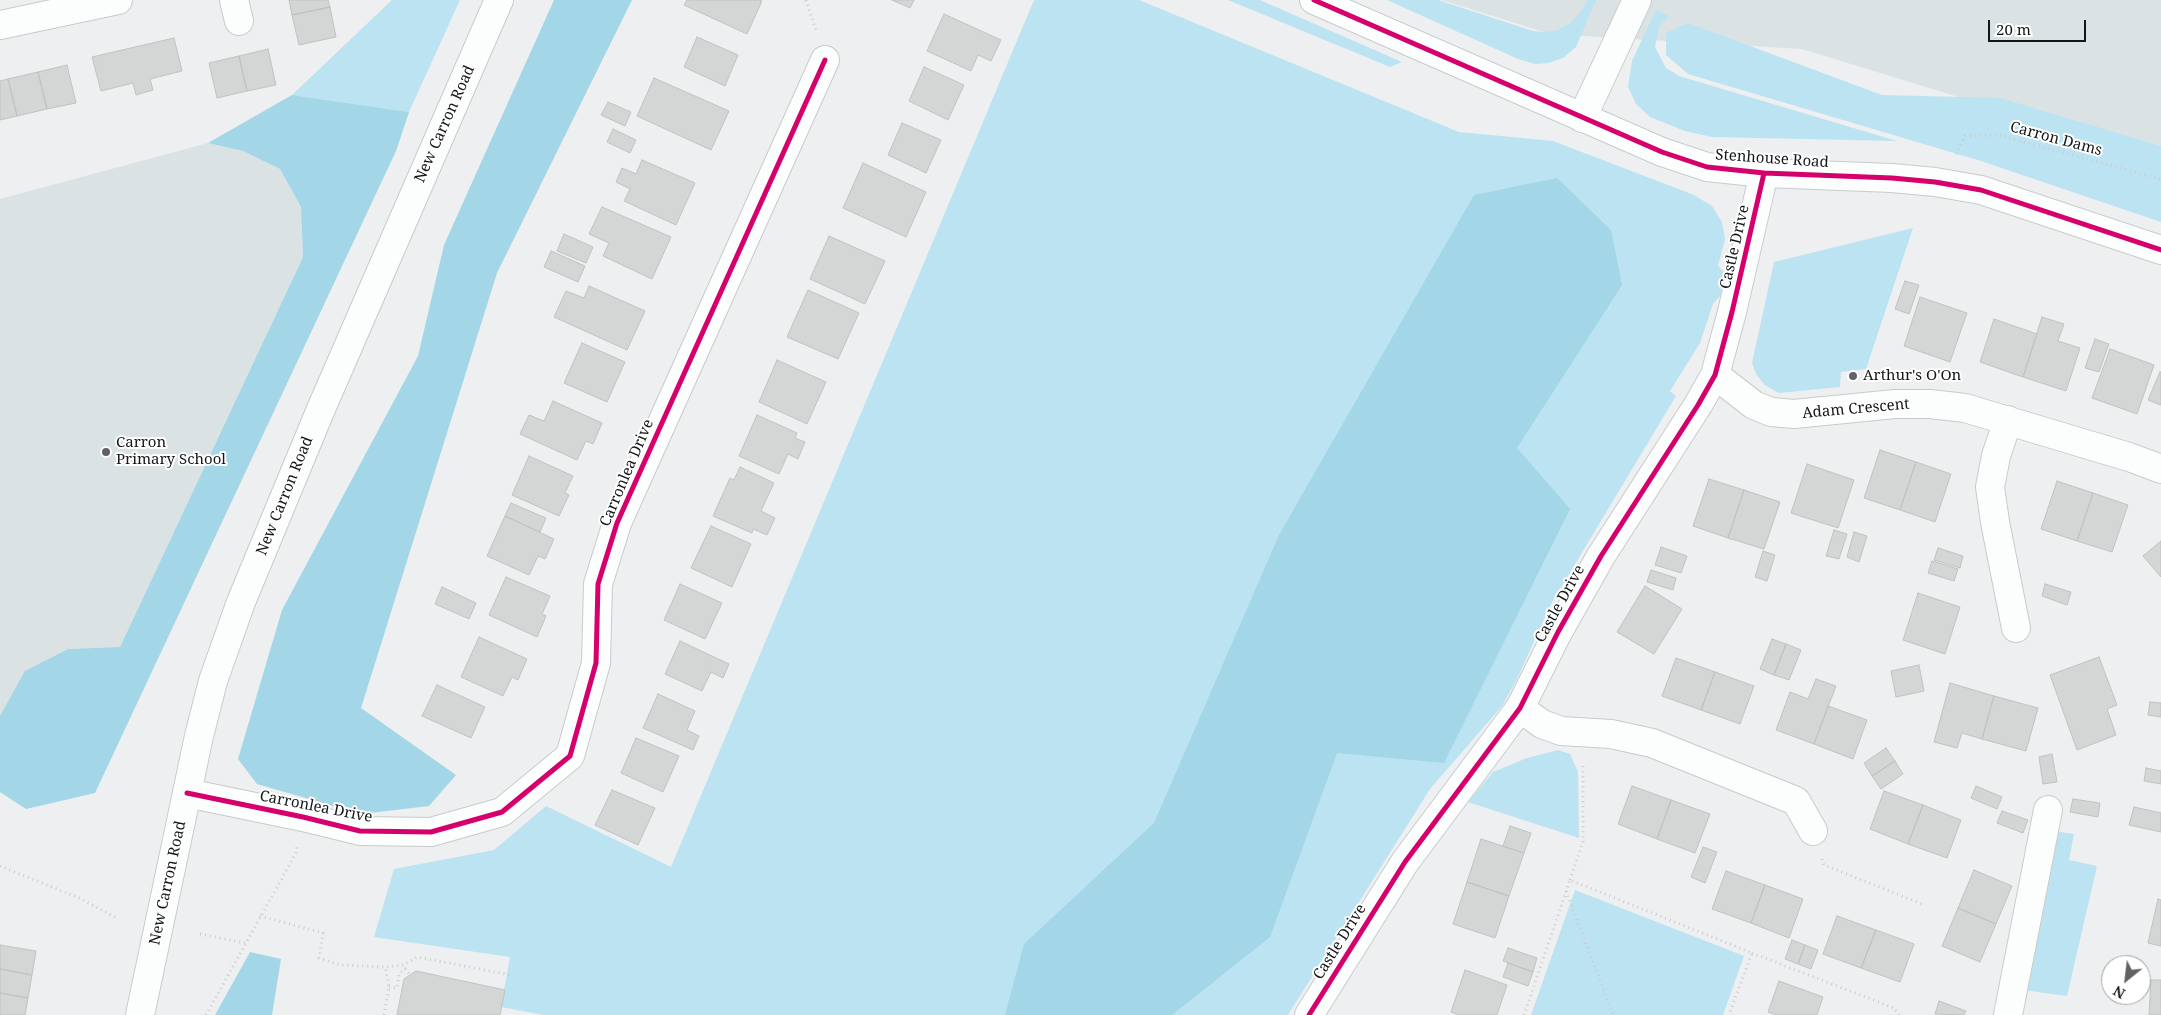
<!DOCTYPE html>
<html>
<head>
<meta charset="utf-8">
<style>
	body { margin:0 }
	#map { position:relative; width:2161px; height:1015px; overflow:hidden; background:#edeff0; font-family:"Noto Serif",serif }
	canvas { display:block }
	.north { position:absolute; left:2101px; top:955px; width:50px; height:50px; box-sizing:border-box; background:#fff; border:1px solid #a1a2a2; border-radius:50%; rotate:209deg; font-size:14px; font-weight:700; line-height:20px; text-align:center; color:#151617 }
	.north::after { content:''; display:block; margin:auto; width:18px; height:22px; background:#616263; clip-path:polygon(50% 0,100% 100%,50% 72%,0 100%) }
	.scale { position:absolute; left:1988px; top:20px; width:98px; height:22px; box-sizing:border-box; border:2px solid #151617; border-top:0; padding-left:6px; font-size:15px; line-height:18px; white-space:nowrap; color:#151617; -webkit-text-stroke:4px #fff; paint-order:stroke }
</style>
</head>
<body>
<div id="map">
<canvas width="2161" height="1015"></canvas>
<div class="north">N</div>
<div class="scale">20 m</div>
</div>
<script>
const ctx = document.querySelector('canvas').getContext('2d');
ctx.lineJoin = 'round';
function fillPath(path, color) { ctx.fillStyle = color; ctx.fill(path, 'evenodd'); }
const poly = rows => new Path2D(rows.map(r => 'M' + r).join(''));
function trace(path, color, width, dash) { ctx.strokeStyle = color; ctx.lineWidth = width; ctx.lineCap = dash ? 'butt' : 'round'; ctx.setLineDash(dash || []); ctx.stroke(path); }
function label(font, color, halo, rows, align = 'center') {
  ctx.font = font + ' "Noto Serif",serif'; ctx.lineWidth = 4; ctx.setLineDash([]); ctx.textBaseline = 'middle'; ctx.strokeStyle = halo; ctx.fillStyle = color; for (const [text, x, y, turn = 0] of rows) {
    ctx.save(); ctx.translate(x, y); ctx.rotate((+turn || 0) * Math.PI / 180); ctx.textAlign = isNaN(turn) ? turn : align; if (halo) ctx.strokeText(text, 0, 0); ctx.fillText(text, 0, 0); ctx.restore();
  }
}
const built = poly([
	[1442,0,2161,0,2161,159,1802,49,1550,34],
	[208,143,243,151,280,169,301,207,303,257,120,647,68,649,26,671,0,716,0,199]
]);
const green = poly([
	[392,0,460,0,409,112,292,95],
	[1034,0,1139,0,1459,132,1553,141,1694,195,1712,206,1722,222,1725,239,1718,266,1727,275,1721,295,1713,304,1700,343,1670,391,1676,396,1551,604,1516,681,1502,706,1430,789,1288,1015,544,1015,501,1007,510,957,374,937,394,869,494,850,546,806,671,867],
	[1228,0,1260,0,1402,62,1390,67],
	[1387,0,1438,0,1533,31,1544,32,1558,30,1570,23,1579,14,1588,0,1596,0,1576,47,1563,58,1548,63,1535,64,1518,59],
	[1656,10,1669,16,1659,26,1655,47,1666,68,1679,76,1897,141,1712,137,1685,131,1650,117,1636,104,1628,87,1632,61],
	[1688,23,1882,95,2000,98,2161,146,2161,222,1981,161,1688,74,1666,55,1666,33],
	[1913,228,1866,369,1841,372,1840,387,1779,393,1765,385,1756,374,1752,363,1774,262],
	[1558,750,1570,754,1578,772,1579,838,1468,802,1493,772,1527,758],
	[2054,831,2074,834,2069,860,2097,866,2067,996,2023,990],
	[1575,890,1744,956,1723,1015,1531,1015]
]);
const forest = poly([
	[554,0,632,0,497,273,361,708,456,775,429,806,361,814,257,784,238,759,282,610,418,356,444,245],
	[292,95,409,112,396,151,95,793,26,809,0,792,0,716,25,671,68,649,120,647,303,257,301,207,280,169,243,151,208,143],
	[1557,178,1611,230,1622,285,1517,448,1570,509,1444,763,1337,753,1270,937,1172,1015,1005,1015,1024,944,1154,823,1279,535,1474,195],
	[250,952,281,959,272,1015,215,1015]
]);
const building = poly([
	[289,0,328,0,330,7,292,15,289,0],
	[687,0,759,0,762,1,747,34,684,5,687,0],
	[892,0,914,0,910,8,892,0],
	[330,7,336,37,299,45,292,15,330,7],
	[944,14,1001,40,991,61,978,55,971,71,927,51,944,14],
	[697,37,738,55,725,86,684,67,697,37],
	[174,38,182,71,150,79,153,90,136,95,133,83,101,91,92,57,174,38],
	[268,49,276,85,247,91,239,56,268,49],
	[239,56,247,91,217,98,209,63,239,56],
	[67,65,76,103,47,109,38,72,67,65],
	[924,67,964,85,948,120,909,101,924,67],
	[38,72,47,109,17,116,8,79,38,72],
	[654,78,729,111,711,150,637,116,654,78],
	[8,79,17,116,0,120,0,81,8,79],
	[608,102,631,112,625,126,601,115,608,102],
	[902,123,941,140,926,173,888,155,902,123],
	[613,129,636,140,630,153,607,142,613,129],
	[642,160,695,183,676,225,624,201,630,189,616,182,622,168,636,174,642,160],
	[863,163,926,192,906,237,843,208,863,163],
	[602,207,671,237,652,279,603,256,609,243,589,234,602,207],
	[564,234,593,247,586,263,557,251,564,234],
	[829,236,885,261,865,304,810,279,829,236],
	[551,251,585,266,578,282,544,267,551,251],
	[1905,281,1919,285,1909,314,1895,309,1905,281],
	[589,286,645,311,627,350,554,317,566,291,584,298,589,286],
	[808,290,859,313,838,359,787,337,808,290],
	[1920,297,1967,313,1950,362,1904,346,1920,297],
	[2042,317,2064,324,2058,341,2080,348,2066,391,2023,377,2042,317],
	[1994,319,2037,334,2023,377,1980,362,1994,319],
	[2095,339,2109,344,2099,372,2085,368,2095,339],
	[582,343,625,362,607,402,564,383,582,343],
	[2110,349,2154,365,2137,414,2092,398,2110,349],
	[777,360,826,382,807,424,759,402,777,360],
	[2160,372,2161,372,2161,405,2148,400,2160,372],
	[553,401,602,423,593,444,586,441,577,460,520,434,529,415,544,421,553,401],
	[757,415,797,433,795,438,805,442,798,459,788,454,779,474,739,456,757,415],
	[1880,450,1916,462,1900,510,1864,498,1880,450],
	[529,456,573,476,565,493,569,495,559,516,512,495,529,456],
	[1916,462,1951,474,1935,522,1900,510,1916,462],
	[1807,464,1854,480,1838,528,1791,513,1807,464],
	[740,467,774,483,761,511,775,518,767,535,753,529,752,533,713,516,730,478,734,480,740,467],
	[1709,479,1744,490,1728,538,1693,526,1709,479],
	[2057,481,2093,493,2077,541,2041,529,2057,481],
	[1744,490,1780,502,1764,549,1728,538,1744,490],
	[2093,493,2128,505,2112,552,2077,541,2093,493],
	[511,503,546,518,540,532,505,516,511,503],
	[505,516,554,539,545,559,538,556,529,575,487,556,505,516],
	[711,526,751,544,732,587,691,568,711,526],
	[1834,530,1847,534,1839,559,1826,556,1834,530],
	[1854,532,1867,536,1859,562,1847,557,1854,532],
	[2161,541,2161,577,2143,556,2161,541],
	[1661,547,1687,556,1681,573,1655,565,1661,547],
	[1938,548,1963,556,1960,568,1934,560,1938,548],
	[1763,551,1775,555,1767,581,1755,577,1763,551],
	[1932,561,1958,569,1954,581,1928,573,1932,561],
	[1651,570,1676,578,1673,590,1647,582,1651,570],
	[506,577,550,596,542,614,546,616,537,637,489,615,506,577],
	[680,584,722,603,705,639,664,620,680,584],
	[2045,584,2071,592,2067,605,2042,596,2045,584],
	[1645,586,1682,609,1654,654,1617,632,1645,586],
	[442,587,476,603,469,619,435,604,442,587],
	[1918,593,1960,607,1945,654,1903,640,1918,593],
	[479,637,527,659,518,680,512,677,503,696,461,677,479,637],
	[1772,639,1786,644,1774,675,1760,669,1772,639],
	[680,641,729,664,723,678,711,672,702,691,665,674,680,641],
	[1786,644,1801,650,1789,680,1774,675,1786,644],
	[2099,657,2117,705,2107,709,2116,735,2077,750,2050,675,2099,657],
	[1676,658,1715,672,1701,710,1662,696,1676,658],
	[1919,665,1924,691,1896,697,1891,671,1919,665],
	[1715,672,1754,686,1740,724,1701,710,1715,672],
	[1816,679,1836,686,1814,744,1776,730,1790,692,1808,699,1816,679],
	[1950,683,1994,696,1982,739,1962,733,1957,748,1934,742,1950,683],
	[437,685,485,707,471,738,422,716,437,685],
	[658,694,695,711,687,730,699,736,693,750,643,728,658,694],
	[1994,696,2038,708,2026,751,1982,739,1994,696],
	[2150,702,2161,703,2161,717,2148,715,2150,702],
	[1828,706,1867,720,1853,759,1814,744,1828,706],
	[636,738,679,756,663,792,621,773,636,738],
	[1886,748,1895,761,1872,776,1864,763,1886,748],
	[2052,754,2057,782,2043,784,2039,757,2052,754],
	[1895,761,1903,774,1881,789,1872,776,1895,761],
	[2146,768,2161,771,2161,784,2144,781,2146,768],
	[1632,786,1671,800,1657,839,1618,824,1632,786],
	[1976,786,2002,797,1997,809,1971,798,1976,786],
	[612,790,655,808,638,845,595,825,612,790],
	[1884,791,1923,805,1908,844,1870,829,1884,791],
	[2073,799,2100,803,2098,817,2070,812,2073,799],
	[1671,800,1710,814,1695,853,1657,839,1671,800],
	[1923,805,1961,820,1947,858,1908,844,1923,805],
	[2134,807,2161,813,2161,832,2129,825,2134,807],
	[2002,811,2028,820,2023,833,1997,823,2002,811],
	[1510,826,1531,833,1524,853,1503,846,1510,826],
	[1481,839,1524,853,1509,896,1467,882,1481,839],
	[1703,847,1717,852,1705,883,1691,877,1703,847],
	[1974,870,2012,886,1996,924,1958,908,1974,870],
	[1726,871,1765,885,1751,923,1712,909,1726,871],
	[1467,882,1509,896,1495,938,1453,924,1467,882],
	[1765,885,1803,899,1789,938,1751,923,1765,885],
	[2158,899,2161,900,2161,946,2148,943,2158,899],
	[1958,908,1996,924,1980,962,1942,946,1958,908],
	[1837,916,1876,930,1861,968,1823,954,1837,916],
	[1876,930,1914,944,1900,982,1861,968,1876,930],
	[1792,940,1805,945,1798,964,1785,959,1792,940],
	[0,945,36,951,32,975,0,969,0,945],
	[1805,945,1818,950,1811,969,1798,964,1805,945],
	[1508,948,1537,958,1533,972,1503,961,1508,948],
	[1508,963,1533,972,1528,986,1503,977,1508,963],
	[0,969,32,975,28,998,0,993,0,969],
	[1465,970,1507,985,1497,1015,1459,1015,1451,1012,1465,970],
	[416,971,505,990,500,1015,397,1015,404,979,416,971],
	[2151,980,2161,980,2161,1015,2149,1015,2151,980],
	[1779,981,1823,997,1817,1015,1776,1015,1768,1012,1779,981],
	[0,993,28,998,25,1015,0,1015,0,993],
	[1939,1001,1966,1011,1964,1015,1935,1014,1939,1001]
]);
const path = poly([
	[806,0,817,33],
	[1956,154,1965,136,1998,135,2161,179],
	[1822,859,1824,865,1922,904],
	[0,866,79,898,115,917],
	[1570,880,1583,842,1583,763],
	[1566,891,1613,1015],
	[260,916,323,933,319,958,340,965,385,967,403,965,417,957,511,975],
	[200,934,245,943],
	[1752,953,1894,1008,1899,1015],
	[389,987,397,988,399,974,405,969,410,975],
	[206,1015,296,853,297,847],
	[384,1015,389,987,385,967],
	[1524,1015,1570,880,1752,953,1729,1015]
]);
const minor = poly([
	[234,0,239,21],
	[1314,0,1662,152,1707,167,1764,173,1892,178,1935,182,1981,190,2161,250],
	[0,25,118,0],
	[1582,118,1637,0],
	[1715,375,1754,405,1771,412,1794,414,1895,404,1930,404,1965,408,2129,457,2161,469],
	[2008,420,1996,456,1990,487,1995,522,2016,628],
	[1520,708,1542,724,1561,731,1611,734,1652,743,1796,801,1813,831],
	[187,793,303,817,360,831,431,832,502,812,570,756,596,663,598,584,617,523,825,60],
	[1309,1015,1405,862,1520,708,1558,632,1601,556,1698,405,1715,375,1732,312,1764,173],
	[2008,1015,2048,810]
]);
const major = poly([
	[140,1015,199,736,213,681,241,602,321,409,499,0]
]);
const cycleway = poly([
	[1314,0,1662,152,1707,167,1764,173,1892,178,1935,182,1981,190,2161,250],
	[187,793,303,817,360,831,431,832,502,812,570,756,596,663,598,584,617,523,825,60],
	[1309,1015,1405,862,1520,708,1558,632,1601,556,1698,405,1715,375,1732,312,1764,173]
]);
const markers = [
	[1853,376,5,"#616263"],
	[106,452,5,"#616263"]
];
const streetNames = [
	["New Carron Road",445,124,-66],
	["Carron Dams",2056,139,15],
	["Stenhouse Road",1772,159,4],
	["Castle Drive",1735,247,-77],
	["Adam Crescent",1856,409,-5],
	["Carronlea Drive",627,473,-67],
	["New Carron Road",285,496,-68],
	["Castle Drive",1560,604,-61],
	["Carronlea Drive",316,807,11],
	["New Carron Road",168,883,-78],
	["Castle Drive",1340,942,-58]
];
const poiNames = [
	["Arthur's O'On",1863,376],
	["Carron",116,443],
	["Primary School",116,460]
];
fillPath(built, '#dae2e4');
fillPath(green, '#bce3f1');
fillPath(forest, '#a3d6e6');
fillPath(building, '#d4d6d6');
trace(building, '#c0c2c2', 1);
trace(minor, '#c9cbcb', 30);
trace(major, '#c9cbcb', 30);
trace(path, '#cbcccc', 3, [1, 4]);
trace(minor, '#fcfdfd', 28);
trace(major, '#fcfdfd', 28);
trace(cycleway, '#d6006c', 5);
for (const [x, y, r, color] of markers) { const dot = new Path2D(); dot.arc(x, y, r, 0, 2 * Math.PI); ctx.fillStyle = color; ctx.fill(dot); trace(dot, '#fff', 2); }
label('15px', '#151617', '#fff', streetNames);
label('15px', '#151617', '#fff', poiNames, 'left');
</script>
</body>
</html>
